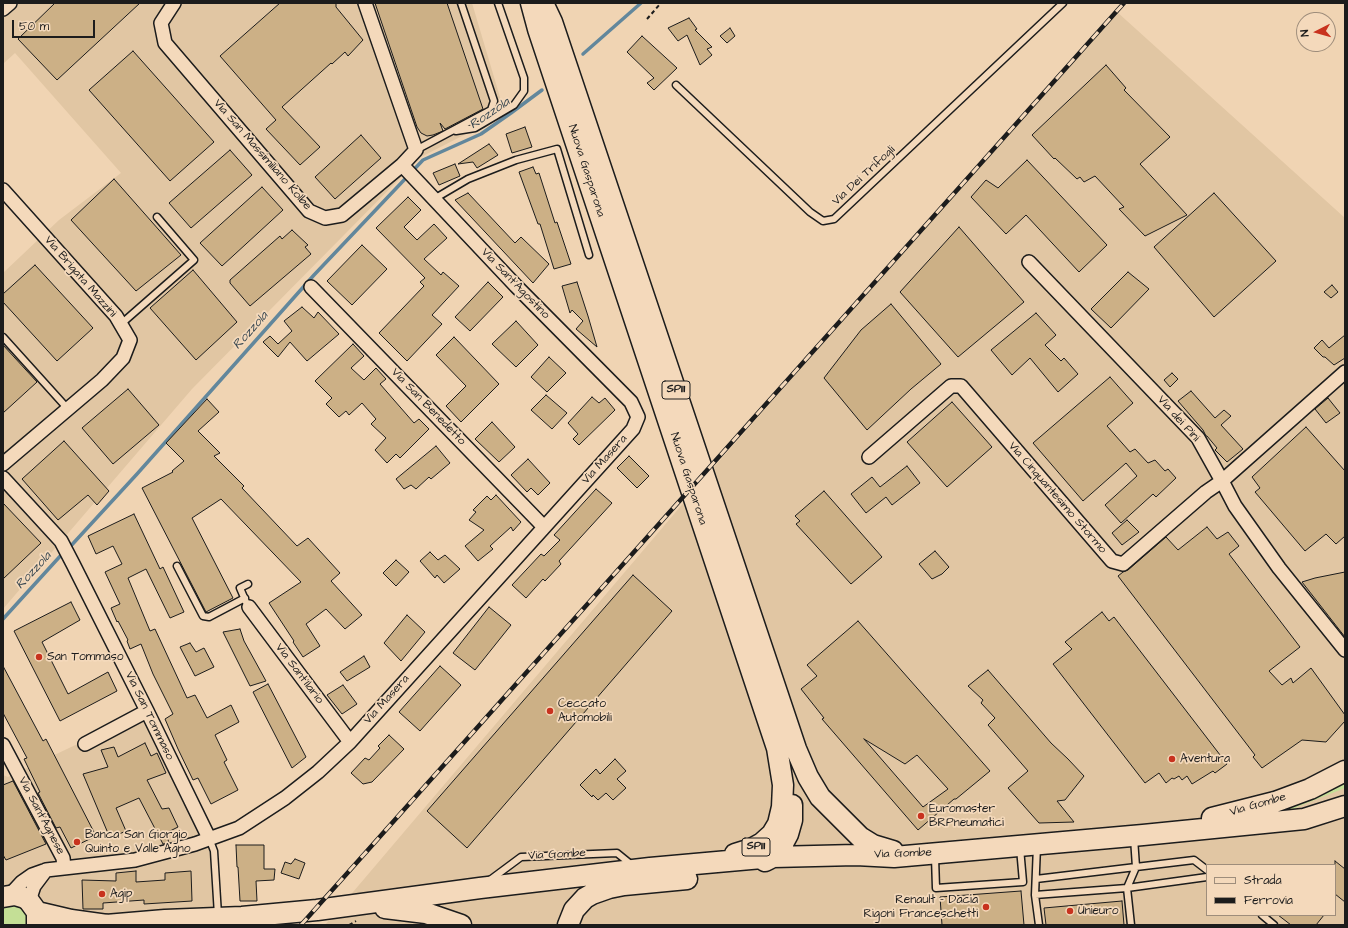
<!DOCTYPE html>
<html>
<head>
<meta charset="utf-8">
<style>
	body { margin:0 }
	#map { position:relative; width:1348px; height:928px; overflow:hidden; background:#f0d4b3; font-family:"Architects Daughter",sans-serif }
	canvas { display:block }
	.frame { position:absolute; inset:0; border:4px solid #1c1c1c; pointer-events:none }
	.legend { position:absolute; left:1206px; top:864px; width:130px; height:52px; box-sizing:border-box; background:#f4d9bb; border:1px solid #9e8d7b; margin:0; padding:5px 7px; list-style:none; font-size:12px; color:#1c1c1c }
	.legend li { display:flex; align-items:center; gap:8px; height:20px }
	.legend b { width:20px; border:1px solid #9e8d7b }
	.north { position:absolute; left:1296px; top:12px; width:40px; height:40px; box-sizing:border-box; background:#f4d9bb; border:1px solid #9e8d7b; border-radius:50%; rotate:264deg; font-size:11px; font-weight:700; line-height:16px; text-align:center; color:#1c1c1c }
	.north::after { content:''; display:block; margin:auto; width:14px; height:18px; background:#c8321e; clip-path:polygon(50% 0,100% 100%,50% 72%,0 100%) }
	.scale { position:absolute; left:12px; top:20px; width:83px; height:18px; box-sizing:border-box; border:2px solid #1c1c1c; border-top:0; padding-left:5px; font-size:12px; line-height:14px; white-space:nowrap; color:#1c1c1c; -webkit-text-stroke:3px #f4d9bb; paint-order:stroke }
</style>
</head>
<body>
<div id="map">
<canvas width="1348" height="928"></canvas>
<div class="frame"></div>
<ul class="legend">
<li><b style="height:5px;background:#f4d9bb"></b>Strada</li>
<li><b style="height:5px;background:#1c1c1c"></b>Ferrovia</li>
</ul>
<div class="north">N</div>
<div class="scale">50 m</div>
</div>
<script>
const ctx = document.querySelector('canvas').getContext('2d');
ctx.lineJoin = 'round';
function fillPath(path, color) { ctx.fillStyle = color; ctx.fill(path, 'evenodd'); }
const poly = rows => new Path2D(rows.map(r => 'M' + r).join(''));
function trace(path, color, width, dash) { ctx.strokeStyle = color; ctx.lineWidth = width; ctx.lineCap = dash ? 'butt' : 'round'; ctx.setLineDash(dash || []); ctx.stroke(path); }
function label(font, color, halo, rows, align = 'center') {
  ctx.font = font + ' "Architects Daughter",sans-serif'; ctx.lineWidth = 3.5; ctx.setLineDash([]); ctx.textBaseline = 'middle'; ctx.strokeStyle = halo; ctx.fillStyle = color; for (const [text, x, y, turn = 0] of rows) {
    ctx.save(); ctx.translate(x, y); ctx.rotate((+turn || 0) * Math.PI / 180); ctx.textAlign = isNaN(turn) ? turn : align; if (halo) ctx.strokeText(text, 0, 0); ctx.fillText(text, 0, 0); ctx.restore();
  }
}
const built = poly([
	[3,3,472,3,505,114,421,157,192,389,3,609,3,273,59,220,121,173,15,53,3,64],
	[1116,11,1345,218,1345,925,325,925,714,467],
	[1207,865,1335,865,1335,915,1207,915],
	[147,711,208,841,216,910,220,925,3,925,3,775,8,777]
]);
const green = poly([
	[1345,777,1345,788,1297,807,1282,818,1246,819],
	[14,904,23,908,28,916,28,925,3,925,3,909,9,905]
]);
const stream = poly([
	[583,54,641,3],
	[68,549,137,474,314,275,423,160,481,134,511,113,542,90],
	[3,619,63,553]
]);
const building = poly([
	[55,3,140,3,57,80,18,39,55,3],
	[280,3,336,3,336,7,363,40,348,56,345,52,332,64,331,63,282,107,320,147,300,165,266,129,276,120,220,56,280,3],
	[375,3,447,3,483,109,445,129,440,123,443,131,433,135,427,136,421,133,417,127,375,3],
	[689,18,697,29,695,30,712,47,707,49,712,55,700,65,687,35,678,41,668,28,689,18],
	[730,28,735,36,727,43,720,36,730,28],
	[642,36,677,68,654,90,647,83,654,78,627,52,642,36],
	[133,51,214,142,170,181,89,90,133,51],
	[1106,65,1126,88,1124,90,1170,137,1140,164,1187,215,1145,236,1119,209,1124,207,1095,176,1084,182,1080,177,1077,179,1055,158,1054,159,1032,135,1106,65],
	[525,127,532,147,512,153,506,134,525,127],
	[361,135,381,158,335,199,315,177,361,135],
	[489,144,498,155,477,168,473,162,458,164,489,144],
	[230,150,252,175,191,228,169,203,230,150],
	[1027,160,1107,245,1079,272,1026,215,1006,234,971,197,986,180,998,188,1027,160],
	[455,164,460,176,439,185,433,173,455,164],
	[533,167,536,174,539,173,555,223,557,222,571,264,554,269,540,224,538,224,519,172,533,167],
	[114,179,181,255,136,291,71,220,114,179],
	[262,187,283,210,222,266,200,243,262,187],
	[468,193,515,243,521,237,549,264,533,283,455,200,468,193],
	[1214,193,1276,261,1214,317,1154,247,1214,193],
	[408,197,421,210,404,227,417,240,434,224,447,238,424,259,441,275,443,272,459,286,432,315,442,324,407,361,379,333,424,286,420,282,425,278,376,228,408,197],
	[959,227,1024,302,958,357,900,292,959,227],
	[292,230,308,245,305,247,311,254,250,306,230,283,230,280,280,236,282,239,292,230],
	[362,245,387,269,352,305,327,281,362,245],
	[35,265,93,328,57,361,3,302,3,294,35,265],
	[193,270,237,322,196,360,150,308,193,270],
	[1128,272,1149,289,1111,328,1091,309,1128,272],
	[488,282,503,297,470,331,455,317,488,282],
	[577,282,588,316,597,347,576,329,583,321,572,310,570,313,562,286,577,282],
	[1332,285,1338,292,1331,298,1324,292,1332,285],
	[891,304,941,364,911,389,867,430,824,378,861,330,891,304],
	[302,307,314,318,318,312,339,334,307,361,290,342,278,357,263,342,270,336,278,344,292,331,284,321,302,307],
	[1036,313,1056,335,1045,345,1061,361,1064,358,1078,374,1058,392,1030,358,1012,375,991,350,1036,313],
	[516,321,538,345,516,367,492,344,516,321],
	[1345,335,1345,358,1334,365,1325,357,1323,357,1314,348,1322,340,1329,348,1345,335],
	[454,337,499,384,461,422,446,406,466,386,436,355,454,337],
	[353,344,364,356,351,368,364,380,376,368,386,379,380,384,414,423,419,419,429,429,400,458,396,454,387,463,375,450,386,438,371,424,376,419,362,403,349,415,346,411,339,417,326,404,332,398,315,381,353,344],
	[3,345,37,382,3,413,3,345],
	[549,357,566,373,547,392,531,377,549,357],
	[1172,373,1178,379,1170,387,1164,380,1172,373],
	[1110,377,1133,403,1107,426,1130,452,1135,449,1148,463,1155,460,1165,471,1168,469,1176,478,1156,497,1153,494,1121,523,1105,505,1137,476,1126,463,1083,501,1033,443,1110,377],
	[128,389,159,425,113,464,82,428,128,389],
	[1191,391,1215,418,1224,410,1231,416,1221,425,1243,449,1227,462,1215,450,1217,448,1207,436,1206,436,1203,430,1178,401,1191,391],
	[546,395,567,413,552,429,531,410,546,395],
	[592,397,599,403,605,398,615,410,579,445,573,439,578,434,568,423,592,397],
	[1328,398,1340,413,1326,423,1315,409,1328,398],
	[207,399,219,412,198,431,220,453,214,456,244,486,242,488,297,546,308,538,340,573,331,581,362,615,345,629,326,609,306,624,320,646,303,657,293,642,294,641,269,603,301,582,221,499,192,518,233,598,206,612,142,488,173,472,172,471,184,461,166,443,207,399],
	[952,402,992,447,947,487,907,442,952,402],
	[492,422,515,447,499,462,475,439,492,422],
	[1306,427,1345,471,1345,536,1336,544,1326,534,1305,551,1255,492,1260,488,1252,477,1306,427],
	[64,441,109,491,97,505,88,495,58,520,22,479,64,441],
	[436,446,450,463,431,479,429,477,416,489,411,485,404,489,396,479,436,446],
	[629,456,649,476,637,488,617,468,629,456],
	[528,459,550,483,538,495,531,488,527,492,511,475,528,459],
	[907,466,920,483,892,505,886,497,866,513,851,494,872,477,880,487,907,466],
	[596,489,612,503,559,561,561,564,545,581,543,579,526,598,512,585,541,554,544,556,560,540,554,535,596,489],
	[824,491,882,557,851,584,796,524,800,521,795,516,824,491],
	[496,495,521,522,513,531,511,527,490,546,493,549,478,561,465,546,484,530,469,520,476,512,473,510,487,496,491,500,496,495],
	[3,503,41,543,3,579,3,503],
	[134,514,160,569,163,567,184,612,170,618,146,569,128,578,150,631,155,629,187,698,195,695,207,718,231,705,239,722,215,735,227,760,224,762,238,790,211,804,198,778,193,780,178,749,165,719,173,714,153,674,141,644,130,649,127,641,128,640,118,621,117,622,111,608,120,604,105,572,122,564,113,546,96,554,88,536,134,514],
	[1127,520,1139,532,1122,545,1112,533,1127,520],
	[1207,527,1217,539,1228,532,1239,546,1229,554,1300,647,1269,671,1282,685,1291,678,1293,683,1311,668,1345,715,1345,721,1326,742,1302,740,1262,768,1253,757,1255,755,1118,576,1123,572,1128,570,1166,537,1178,550,1207,527],
	[935,551,949,567,942,574,932,579,919,564,935,551],
	[430,552,438,560,445,555,460,569,444,583,437,575,435,578,420,561,430,552],
	[396,560,409,572,396,586,383,573,396,560],
	[1345,572,1345,637,1302,582,1315,578,1345,572],
	[633,575,672,611,467,848,427,811,633,575],
	[71,602,80,620,42,642,68,694,108,672,117,691,60,721,14,631,71,602],
	[489,607,511,625,475,670,453,653,489,607],
	[1102,612,1109,621,1114,617,1227,764,1215,773,1213,771,1192,784,1187,776,1182,780,1179,776,1174,779,1172,778,1166,783,1159,773,1145,783,1053,664,1072,649,1065,642,1102,612],
	[407,615,425,632,401,661,384,643,407,615],
	[858,621,990,771,956,799,954,799,918,830,822,719,824,718,801,689,817,676,807,665,858,621],
	[864,739,905,764,917,755,948,789,923,807,864,739],
	[240,629,244,641,266,681,250,686,223,632,240,629],
	[190,643,196,652,204,648,214,667,195,676,180,647,190,643],
	[364,656,370,667,347,681,340,672,364,656],
	[3,666,43,741,46,739,96,836,71,848,60,827,56,828,38,793,40,792,24,759,27,758,3,713,3,666],
	[440,666,461,685,420,731,399,712,440,666],
	[988,670,1051,743,1068,759,1084,776,1065,800,1057,801,1074,822,1039,823,1008,788,1028,771,988,725,995,718,981,703,983,700,968,686,988,670],
	[268,684,306,757,292,768,253,692,268,684],
	[343,685,357,704,342,714,327,695,343,685],
	[389,735,404,749,372,782,363,784,351,773,365,758,369,760,380,748,378,746,389,735],
	[145,743,151,756,157,753,166,773,147,780,162,809,169,808,178,827,166,833,169,843,163,844,139,798,116,808,126,831,110,838,83,774,108,767,101,750,114,747,118,757,145,743],
	[615,759,626,771,617,779,626,788,613,800,606,793,598,800,593,795,592,797,580,785,596,769,600,774,615,759],
	[13,781,46,844,6,860,3,855,3,785,13,781],
	[236,845,264,845,264,869,275,869,274,880,256,881,257,901,240,901,238,867,237,867,236,845],
	[295,859,305,863,299,879,281,873,285,862,291,864,295,859],
	[1335,861,1345,869,1345,902,1335,894,1335,861],
	[136,871,136,882,165,880,165,873,191,871,192,901,144,904,144,900,103,903,103,909,83,909,82,880,116,881,116,873,136,871],
	[1021,891,1024,925,942,925,940,897,1021,891],
	[1122,901,1124,925,1046,925,1044,908,1122,901],
	[1278,915,1324,915,1316,925,1291,925,1278,915]
]);
const path = poly([
	[647,19,661,3],
	[349,925,356,921]
]);
const lane = poly([
	[676,85,810,212,823,221,834,219,1063,3],
	[456,131,475,128,514,105,524,91,524,78,498,3],
	[416,150,491,110,494,101,461,3],
	[434,199,468,179,516,160,557,149,589,255],
	[121,324,194,260,157,217],
	[3,337,68,409],
	[177,566,203,616,209,617,245,598],
	[246,602,240,588,248,584],
	[209,838,214,851,218,915],
	[1134,838,1136,867,1127,888,1207,877],
	[1037,846,1035,895,1039,925],
	[935,857,936,888,1023,882,1020,848],
	[1036,879,1194,860,1207,870],
	[490,880,521,857,617,853,633,866],
	[1035,895,1127,888,1131,925],
	[1262,915,1274,925]
]);
const street = poly([
	[174,3,161,23,165,43,309,211,325,218,342,215,402,165,416,150,365,3],
	[3,9,10,3],
	[3,190,116,316,130,340,123,358,102,380,3,464],
	[1029,262,1198,438,1222,481,1345,372],
	[311,287,544,527],
	[869,457,951,386,961,386,1112,561,1123,564,1206,492,1222,481,1235,506,1279,568,1345,650],
	[3,478,61,541,73,564,147,711,209,838],
	[249,607,350,742],
	[85,744,147,711],
	[3,745,63,858,64,867],
	[10,895,22,882,32,875,46,870,135,860,195,844,239,828,285,798,318,772,350,742,633,429,638,417,631,402,516,286,402,165],
	[29,901,34,886,46,870]
]);
const primary = poly([
	[531,3,538,29,777,748,783,785,782,807,778,824,772,834,762,843,751,849,735,854],
	[543,3,552,22,796,749,808,777,820,797,860,837,873,845,893,851],
	[1212,818,1275,802,1310,789,1345,771],
	[765,861,773,857,780,849,788,834,792,820,792,805],
	[3,897,15,895,25,898,29,901,37,912,37,925],
	[385,908,426,913,461,925],
	[37,912,71,920,107,925],
	[106,925,165,920,242,917,317,910,480,888,650,868,773,857,856,855,894,857,1143,835,1304,819,1345,806],
	[568,925,574,910,585,898,592,894,609,888,624,885,687,879]
]);
const rail = poly([
	[301,925,1124,3]
]);
const markers = [
	[39,657,4,"#c8321e"],
	[550,711,4,"#c8321e"],
	[1172,759,4,"#c8321e"],
	[921,816,4,"#c8321e"],
	[77,842,4,"#c8321e"],
	[102,894,4,"#c8321e"],
	[986,907,4,"#c8321e"],
	[1070,911,4,"#c8321e"]
];
const shields = [
	[676,390,28],
	[756,847,28]
];
const shieldNames = [
	["SP111",676,390],
	["SP111",756,847]
];
const streetNames = [
	["Via San Massimiliano Kolbe",262,155,49],
	["Nuova Gasparona",586,171,72],
	["Via Dei Trifogli",864,176,-43],
	["Via Brigata Mazzini",80,277,49],
	["Via Sant'Agostino",515,284,46],
	["Via San Benedetto",428,407,46],
	["Via dei Pini",1178,419,48],
	["Via Masera",605,460,-48],
	["Nuova Gasparona",688,479,72],
	["Via Cinquantesimo Stormo",1057,498,49],
	["Via Sant'Ilario",299,674,53],
	["Via Masera",387,700,-48],
	["Via San Tommaso",149,716,64],
	["Via Gombe",1258,805,-16],
	["Via Sant'Agnese",41,816,62],
	["Via Gombe",903,854,-2],
	["Via Gombe",557,855,-3]
];
const poiNames = [
	["San Tommaso",47,657],
	["Ceccato",558,704],
	["Automobili",558,718],
	["Aventura",1180,759],
	["Euromaster",929,809],
	["BRPneumatici",929,823],
	["Banca San Giorgio",85,835],
	["Quinto e Valle Agno",85,849],
	["Agip",110,894],
	["Renault - Dacia",978,900,"right"],
	["Rigoni Franceschetti",978,914,"right"],
	["Unieuro",1078,911]
];
const waterNames = [
	["Rozzola",490,114,-34],
	["Rozzola",251,331,-48],
	["Rozzola",34,571,-47]
];
fillPath(built, '#e1c6a3');
fillPath(green, '#c4df96');
trace(stream, '#62879c', 3.5);
fillPath(building, '#ccb086');
trace(building, '#1c1c1c', 1);
trace(lane, '#1c1c1c', 9);
trace(street, '#1c1c1c', 16);
trace(primary, '#1c1c1c', 23);
trace(path, '#1c1c1c', 2, [4, 3]);
trace(lane, '#f4d9bb', 6);
trace(street, '#f4d9bb', 13);
trace(primary, '#f4d9bb', 20);
trace(rail, '#1c1c1c', 4.5);
trace(rail, '#f4d9bb', 3, [9]);
for (const [x, y, r, color] of markers) { const dot = new Path2D(); dot.arc(x, y, r, 0, 2 * Math.PI); ctx.fillStyle = color; ctx.fill(dot); trace(dot, '#f4d9bb', 1.5); }
for (const [x, y, w] of shields) { const box = new Path2D(); box.roundRect(x - w / 2, y - 9, w, 18, 3); ctx.fillStyle = '#f4d9bb'; ctx.fill(box); trace(box, '#1c1c1c', 1); }
label('bold 11px', '#1c1c1c', null, shieldNames);
label('12px', '#1c1c1c', '#f4d9bb', streetNames);
label('12px', '#1c1c1c', '#f4d9bb', poiNames, 'left');
label('italic 13px', '#394851', '#f4d9bb', waterNames);
</script>
</body>
</html>
